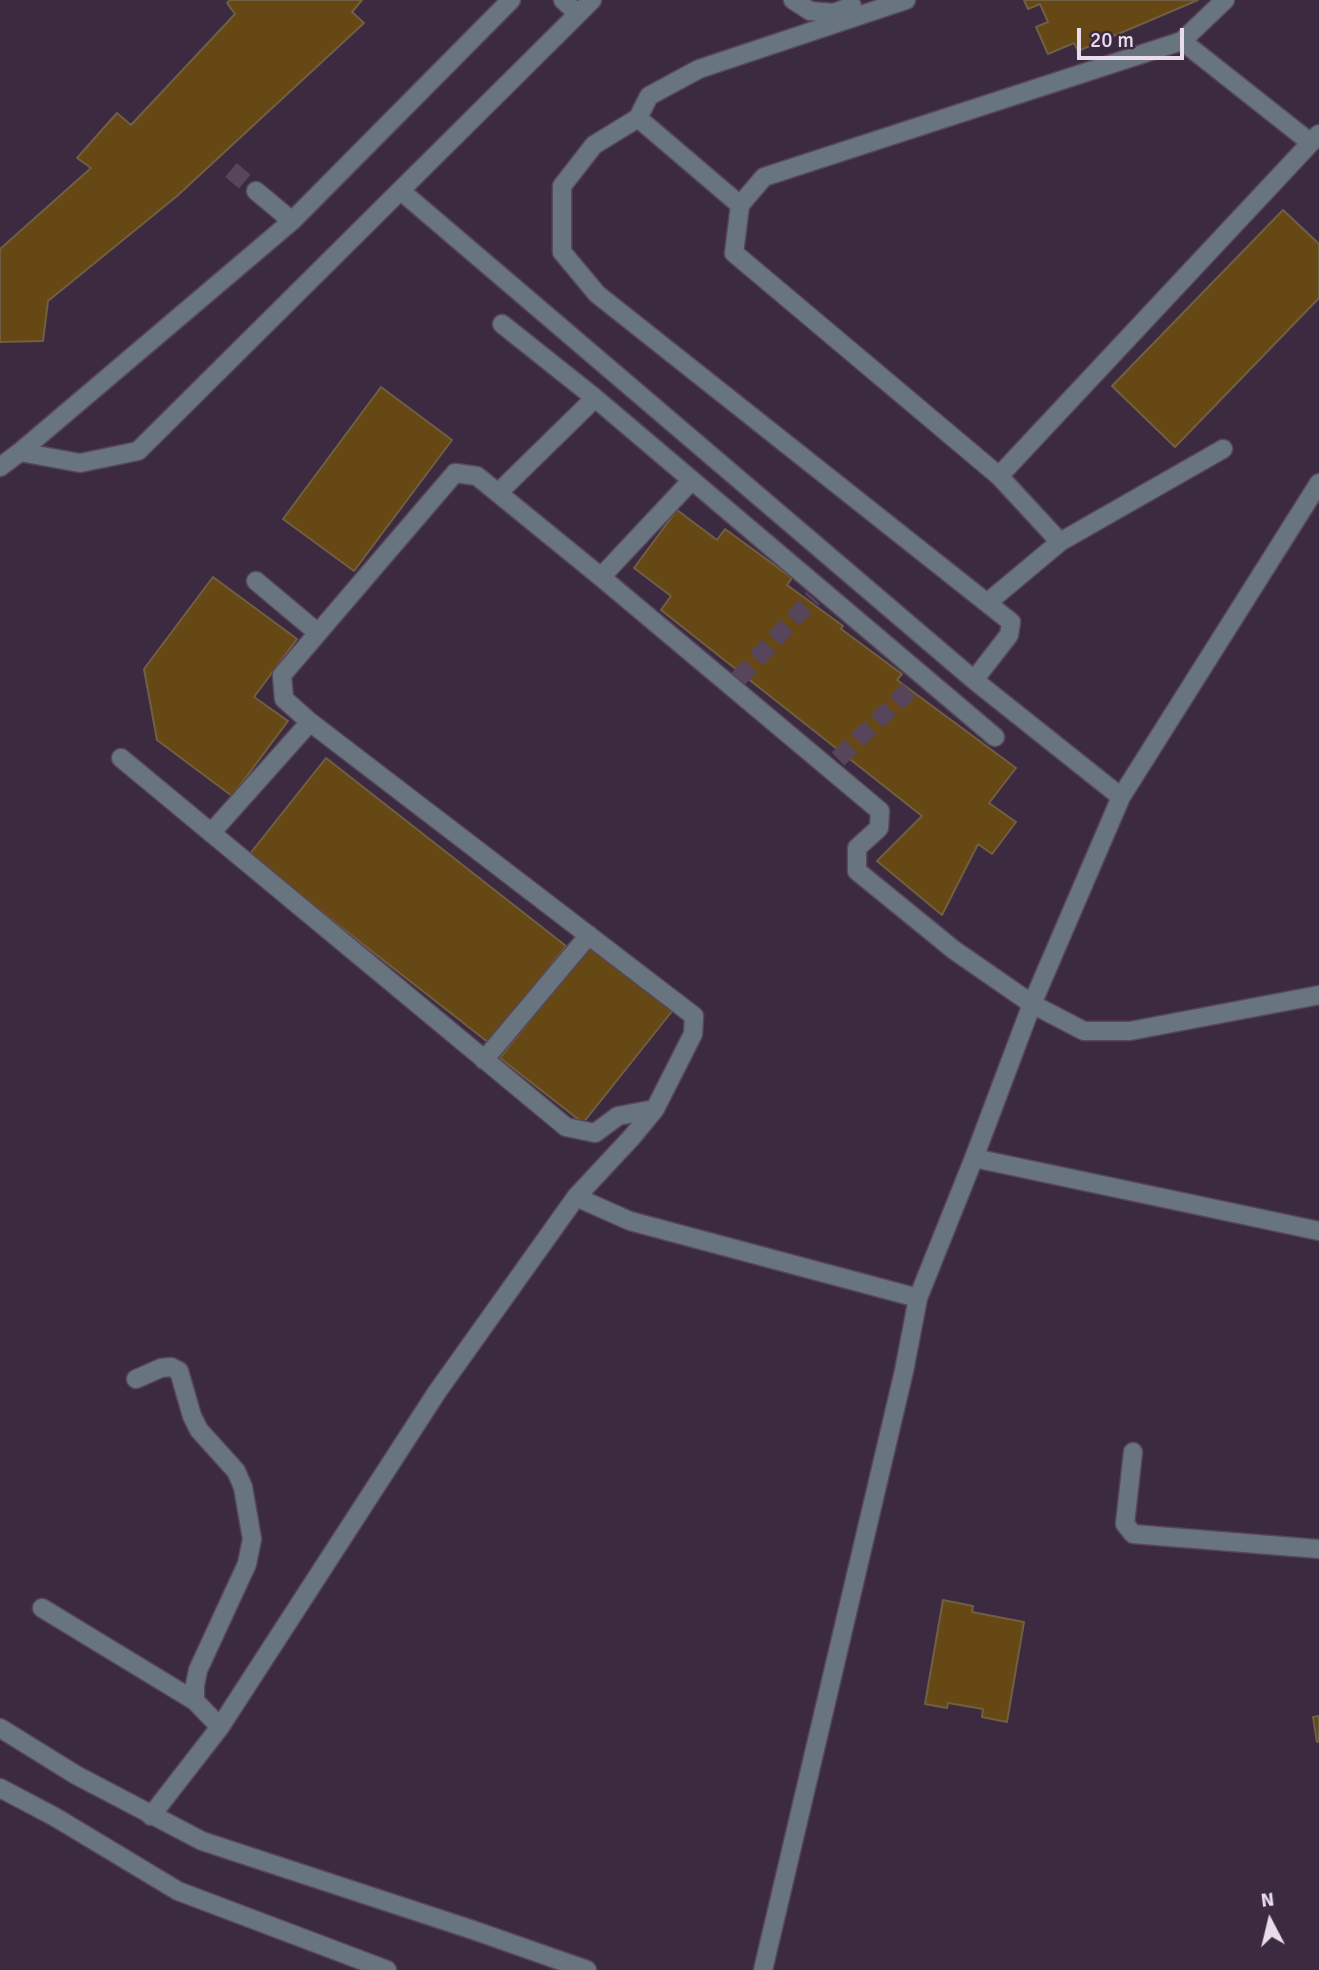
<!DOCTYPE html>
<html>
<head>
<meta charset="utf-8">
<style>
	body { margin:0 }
	#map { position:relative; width:1319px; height:1970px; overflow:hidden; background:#3c2a41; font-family:Signika,sans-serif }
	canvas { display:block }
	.north { position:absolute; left:1235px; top:1886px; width:70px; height:70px; -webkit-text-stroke:5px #3c2a41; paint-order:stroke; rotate:353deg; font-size:19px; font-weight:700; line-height:28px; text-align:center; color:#e9ddec }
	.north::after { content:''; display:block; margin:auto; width:24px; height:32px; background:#e9ddec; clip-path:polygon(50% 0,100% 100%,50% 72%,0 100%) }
	.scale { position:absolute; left:1077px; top:28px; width:107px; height:32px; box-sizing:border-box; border:4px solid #e9ddec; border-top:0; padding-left:9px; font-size:21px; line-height:24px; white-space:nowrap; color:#e9ddec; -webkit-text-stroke:5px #3c2a41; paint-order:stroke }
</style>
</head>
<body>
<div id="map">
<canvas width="1319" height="1970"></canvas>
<div class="north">N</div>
<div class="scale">20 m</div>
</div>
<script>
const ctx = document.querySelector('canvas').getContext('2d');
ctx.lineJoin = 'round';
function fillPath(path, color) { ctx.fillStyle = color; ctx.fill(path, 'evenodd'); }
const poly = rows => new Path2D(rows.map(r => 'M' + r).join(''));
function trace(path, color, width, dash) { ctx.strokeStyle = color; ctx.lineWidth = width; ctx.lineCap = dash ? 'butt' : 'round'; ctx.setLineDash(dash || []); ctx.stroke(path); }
const building = poly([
	[230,0,362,0,352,12,364,23,177,196,48,301,43,341,0,342,0,249,91,168,77,158,117,113,131,125,235,14,227,3,230,0],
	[1024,0,1198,0,1078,51,1074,43,1048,54,1036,27,1048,22,1040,4,1028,9,1024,0],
	[1283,210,1319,244,1319,298,1175,447,1112,386,1283,210],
	[381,387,452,440,354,571,283,519,381,387],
	[677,510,717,540,725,529,792,578,787,585,843,626,841,629,902,674,897,680,1016,768,989,803,1016,822,992,854,978,844,942,915,877,861,922,816,661,610,671,596,634,568,677,510],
	[213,577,297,639,254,697,288,721,232,796,157,740,144,669,213,577],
	[326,758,566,946,489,1043,249,855,326,758],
	[589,945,673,1010,583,1123,500,1058,589,945],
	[943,1600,973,1606,972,1612,1024,1622,1007,1722,982,1717,983,1709,948,1703,947,1708,925,1704,943,1600],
	[1319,1716,1319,1741,1317,1742,1313,1717,1319,1716]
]);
const minorTunnel = poly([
	[231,170,256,191],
	[738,679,813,598],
	[838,759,912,687]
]);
const minor = poly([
	[563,0,578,14],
	[793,0,810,11,834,13,852,6],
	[906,0,699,69,649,96,638,118,594,145,562,186,562,252,597,294,987,603],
	[1182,41,1311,143],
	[638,118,740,205],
	[256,191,292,221],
	[401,191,974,680,1121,797],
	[502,324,595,398,995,737],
	[20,452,80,463,138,451,592,0],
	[0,467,20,452,292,221,511,0],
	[999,476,1319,134],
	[498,493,595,398],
	[1060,542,1223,449],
	[601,577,692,480],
	[256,581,318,633],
	[974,680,1009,635,1011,622,987,603,1060,542,999,476,734,253,740,205,764,177,1182,41,1225,0],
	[121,758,566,1127,595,1133,618,1116,655,1109],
	[211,833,310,722],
	[484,1060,589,935],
	[974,1158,1319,1231],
	[576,1197,630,1221,918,1298],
	[136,1379,161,1368,171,1367,179,1371,192,1416,199,1430,236,1471,243,1487,252,1539,247,1564,198,1670,195,1685,195,1701,220,1727],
	[1133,1452,1125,1524,1133,1534,1319,1549],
	[42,1608,195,1701],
	[0,1728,76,1775,202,1841,473,1930,587,1970],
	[0,1788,55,1817,178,1891,387,1970],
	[151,1816,220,1727,437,1392,576,1197,632,1137,655,1109,693,1034,694,1016,310,722,284,699,282,675,455,473,477,476,601,577,880,811,879,828,857,848,857,871,954,950,1032,1004,1084,1031,1130,1031,1319,995],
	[763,1970,904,1371,918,1298,974,1158,1032,1004,1121,797,1319,483]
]);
fillPath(building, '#654813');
trace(building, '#715f43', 2);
trace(minorTunnel, '#56455b', 18, [18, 9]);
trace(minor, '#58475c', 21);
trace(minor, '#68757e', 18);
</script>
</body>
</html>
